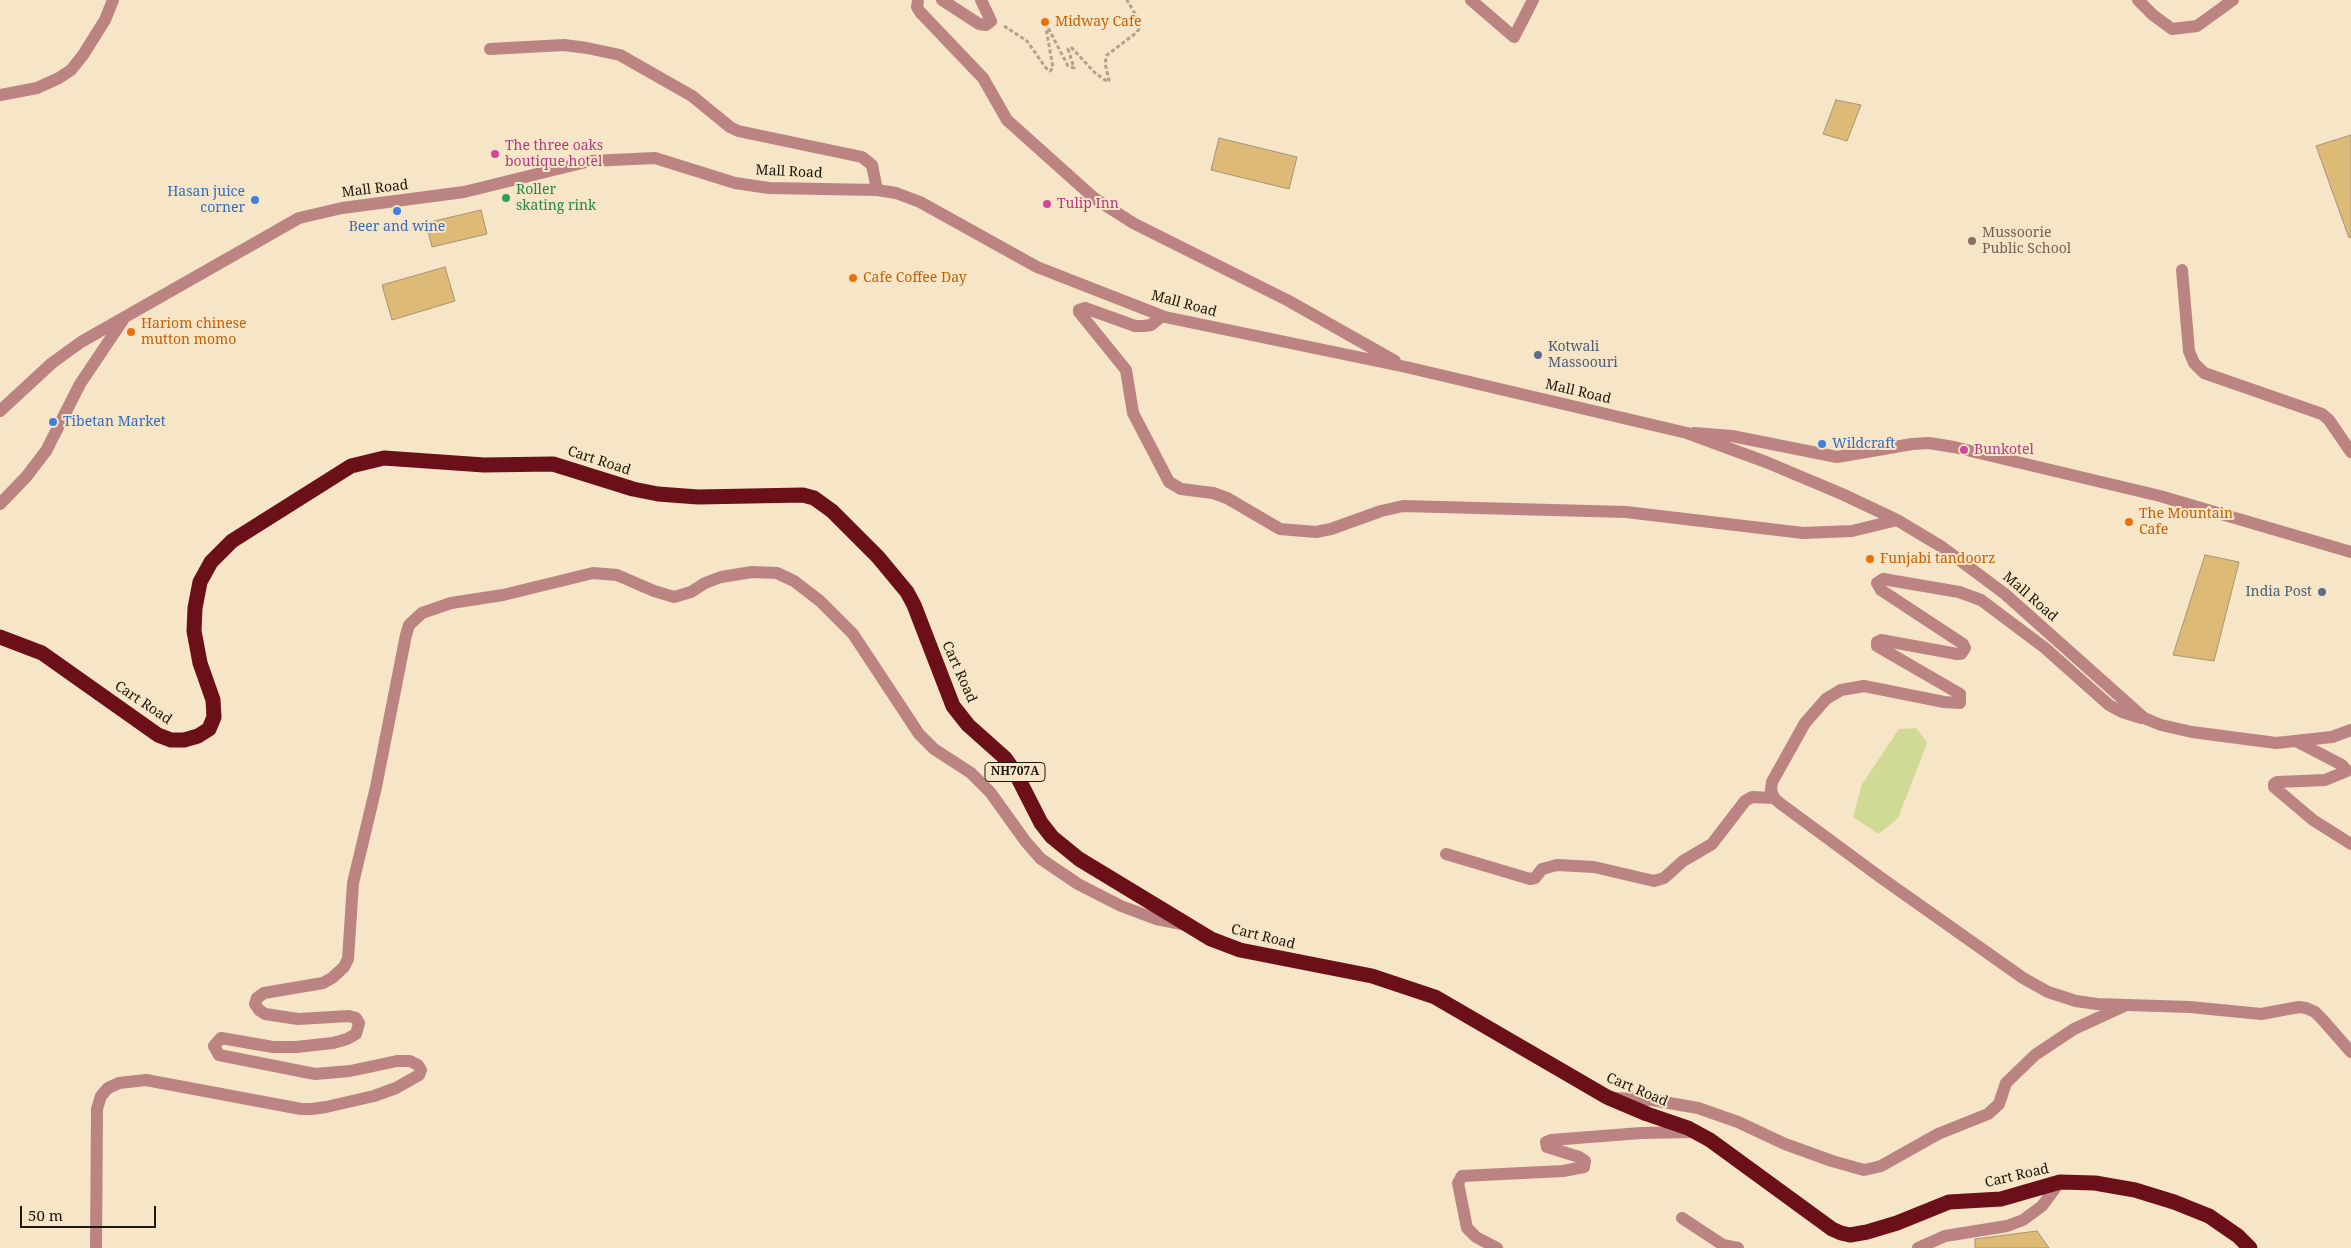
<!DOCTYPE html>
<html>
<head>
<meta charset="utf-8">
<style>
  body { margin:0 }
  #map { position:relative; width:2351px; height:1248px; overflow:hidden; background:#f6e5c6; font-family:"Noto Serif",serif }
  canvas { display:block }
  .scale { position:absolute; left:20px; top:1206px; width:136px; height:22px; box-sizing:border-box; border:2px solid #1d170c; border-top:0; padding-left:6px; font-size:15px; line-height:18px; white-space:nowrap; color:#1d170c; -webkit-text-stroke:4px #f6e5c6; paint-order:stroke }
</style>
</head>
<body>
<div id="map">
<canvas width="2351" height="1248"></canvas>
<div class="scale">50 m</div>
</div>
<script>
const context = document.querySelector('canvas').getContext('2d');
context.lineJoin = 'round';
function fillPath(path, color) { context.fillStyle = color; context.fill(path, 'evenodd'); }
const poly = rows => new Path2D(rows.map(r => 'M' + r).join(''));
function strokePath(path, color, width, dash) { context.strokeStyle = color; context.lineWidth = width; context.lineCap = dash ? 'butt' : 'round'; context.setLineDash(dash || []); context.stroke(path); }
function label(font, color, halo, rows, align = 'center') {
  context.font = font + ' "Noto Serif",serif'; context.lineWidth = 4; context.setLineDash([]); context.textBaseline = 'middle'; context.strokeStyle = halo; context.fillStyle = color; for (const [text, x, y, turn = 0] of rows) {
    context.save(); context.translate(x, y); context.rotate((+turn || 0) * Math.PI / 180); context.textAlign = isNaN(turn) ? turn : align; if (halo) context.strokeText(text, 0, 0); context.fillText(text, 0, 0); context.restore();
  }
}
fillPath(poly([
  [1916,728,1927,742,1921,759,1898,818,1879,834,1853,817,1862,784,1899,729]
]), '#d1da95');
const building = poly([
  [1836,100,1861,105,1847,141,1823,134,1836,100],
  [2351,135,2351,237,2349,238,2316,146,2351,135],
  [1219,138,1297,157,1289,189,1211,170,1219,138],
  [481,210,487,234,432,247,426,223,481,210],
  [445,267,455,301,392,320,382,285,445,267],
  [2205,555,2239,562,2214,661,2173,655,2205,555],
  [2037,1231,2049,1248,1975,1248,1975,1239,2037,1231]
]);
fillPath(building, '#db7');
strokePath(building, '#a49577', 1);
strokePath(poly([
  [1004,26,1027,41,1046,68,1050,71,1053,68,1045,22,1068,66,1074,68,1069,52,1068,49,1072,48,1095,73,1108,82,1109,80,1105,63,1107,55,1136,33,1139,29,1138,19,1127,0]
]), '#b0a38a', 3, [4, 2.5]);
strokePath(poly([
  [918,0,917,7,920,12,983,78,1007,120,1094,198,1133,223,1287,300,1395,361],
  [942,0,979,24,986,25,991,21,981,0],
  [1471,0,1514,37,1533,0],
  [2138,0,2153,15,2172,29,2197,26,2233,0],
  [490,49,564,45,587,48,620,55,692,96,730,127,738,131,862,157,872,165,877,190],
  [0,95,37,88,59,78,71,70,83,55,105,20,113,0],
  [2182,270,2189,351,2194,363,2204,373,2322,414,2329,420,2351,452],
  [1162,316,1151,325,1144,326,1135,326,1085,308,1079,310,1079,312,1126,370,1133,413,1169,482,1181,489,1213,493,1227,498,1280,529,1316,532,1331,529,1381,511,1403,506,1626,512,1803,533,1852,531,1897,520],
  [0,411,52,363,81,342,299,218,342,208,464,192,590,161,655,158,735,183,769,188,877,190,896,193,920,202,1037,267,1165,317,1406,367,1687,433,1766,462,1842,494,1897,520,1942,547,2005,594,2144,718,2161,725,2192,732,2276,743,2332,737,2351,730],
  [1694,433,1732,436,1837,457,1912,444,1929,443,1954,447,2160,496,2351,552],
  [0,504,26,477,46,451,80,384,123,320],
  [2141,718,2122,712,2109,705,2045,648,1981,600,1959,592,1883,579,1877,583,1881,590,1963,644,1965,648,1961,654,1957,654,1881,640,1877,642,1877,646,1960,694,1960,703,1944,702,1864,686,1841,690,1826,699,1805,723,1772,782,1771,790,1774,798,1781,804,1880,877,2023,978,2048,992,2076,1001,2097,1004,2190,1007,2261,1014,2299,1007,2306,1008,2315,1012,2322,1019,2351,1052],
  [2296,741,2342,765,2347,771,2325,780,2277,782,2274,784,2274,787,2313,820,2351,844],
  [1446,854,1530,879,1535,878,1542,869,1557,865,1594,867,1654,881,1664,878,1683,861,1712,844,1745,801,1752,797,1774,798],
  [1615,1098,1652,1100,1698,1108,1738,1122,1785,1144,1832,1161,1864,1170,1873,1168,1881,1166,1938,1134,1988,1114,1999,1104,2006,1083,2035,1055,2074,1029,2124,1006],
  [1682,1218,1723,1245,1738,1248],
  [96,1248,97,1109,101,1096,108,1088,119,1083,146,1080,301,1109,312,1109,326,1107,374,1096,396,1088,419,1075,421,1070,418,1065,410,1061,397,1061,350,1071,315,1074,219,1055,214,1046,221,1038,273,1047,296,1047,333,1043,347,1039,356,1034,359,1023,356,1018,349,1016,298,1019,265,1014,259,1010,255,1004,257,998,264,993,323,983,332,978,344,967,348,959,353,883,376,787,406,635,409,625,422,613,451,603,503,595,593,573,617,575,654,591,674,597,691,592,705,583,721,577,752,572,777,573,794,581,820,601,853,634,919,734,934,749,971,773,990,792,1026,842,1041,859,1078,884,1121,906,1156,919,1182,924],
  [1497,1248,1476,1237,1467,1228,1458,1183,1462,1176,1563,1171,1584,1167,1585,1161,1579,1157,1547,1147,1546,1142,1551,1140,1641,1133,1694,1132],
  [1918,1248,1945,1236,2007,1226,2023,1220,2042,1206,2060,1182]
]), '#bb8381', 12);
strokePath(poly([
  [0,637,42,653,158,735,171,740,184,740,198,736,209,729,214,717,213,700,200,663,194,631,195,608,200,582,211,562,232,541,351,466,384,458,484,465,553,464,633,489,658,494,698,497,803,495,814,498,832,511,878,557,907,592,914,605,953,706,968,725,1005,758,1015,772,1041,823,1052,837,1079,859,1211,939,1240,950,1372,976,1435,997,1607,1097,1647,1114,1688,1128,1710,1140,1832,1229,1841,1233,1850,1235,1867,1232,1897,1223,1949,1202,2001,1199,2060,1182,2095,1183,2135,1190,2174,1202,2209,1216,2238,1236,2250,1248]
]), '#6b1019', 15);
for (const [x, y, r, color] of [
  [1045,22,5,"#e8710a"],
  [495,154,5,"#d1479c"],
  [506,198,5,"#2e9e5b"],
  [255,200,5,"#3f7fe0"],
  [1047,204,5,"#d1479c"],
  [397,211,5,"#3f7fe0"],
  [1972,241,5,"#8d6e63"],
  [853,278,5,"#e8710a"],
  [131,332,5,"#e8710a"],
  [1538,355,5,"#5c6f8a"],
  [53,422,5,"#3f7fe0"],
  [1822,444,5,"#3f7fe0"],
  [1964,450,5,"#d1479c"],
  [2129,522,5,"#e8710a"],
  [1870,559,5,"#e8710a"],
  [2322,592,5,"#5c6f8a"]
]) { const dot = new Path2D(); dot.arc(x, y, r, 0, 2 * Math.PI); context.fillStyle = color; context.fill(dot); strokePath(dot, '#f6e5c6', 2); }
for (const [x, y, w] of [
  [1015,772,60]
]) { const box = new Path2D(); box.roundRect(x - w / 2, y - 9.5, w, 19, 4); context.fillStyle = '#f6e5c6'; context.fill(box); strokePath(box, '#1d170c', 1); }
label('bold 12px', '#1d170c', null, [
  ["NH707A",1015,772]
]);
label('14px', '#c56008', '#f6e5c6', [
  ["Midway Cafe",1055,22],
  ["Cafe Coffee Day",863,278],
  ["Hariom chinese",141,324],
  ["mutton momo",141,340],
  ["The Mountain",2139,514],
  ["Cafe",2139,530],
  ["Funjabi tandoorz",1880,559]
], 'left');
label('14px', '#b23c85', '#f6e5c6', [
  ["The three oaks",505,146],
  ["boutique hotel",505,162],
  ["Tulip Inn",1057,204],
  ["Bunkotel",1974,450]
], 'left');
label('14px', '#1d170c', '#f6e5c6', [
  ["Mall Road",789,172,3],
  ["Mall Road",375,189,-7],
  ["Mall Road",1184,304,15],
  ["Mall Road",1578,392,13],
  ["Cart Road",599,461,18],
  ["Mall Road",2030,597,41],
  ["Cart Road",959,672,66],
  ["Cart Road",143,703,34],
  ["Cart Road",1263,937,14],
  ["Cart Road",1637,1090,23],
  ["Cart Road",2017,1176,-13]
]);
label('14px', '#27864d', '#f6e5c6', [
  ["Roller",516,190],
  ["skating rink",516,206]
], 'left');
label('14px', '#366cbe', '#f6e5c6', [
  ["Hasan juice",245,192,"right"],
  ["corner",245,208,"right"],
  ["Beer and wine",397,227,"center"],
  ["Tibetan Market",63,422],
  ["Wildcraft",1832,444]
], 'left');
label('14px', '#785e54', '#f6e5c6', [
  ["Mussoorie",1982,233],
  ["Public School",1982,249]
], 'left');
label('14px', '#4e5e75', '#f6e5c6', [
  ["Kotwali",1548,347],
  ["Massoouri",1548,363],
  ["India Post",2312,592,"right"]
], 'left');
</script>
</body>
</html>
